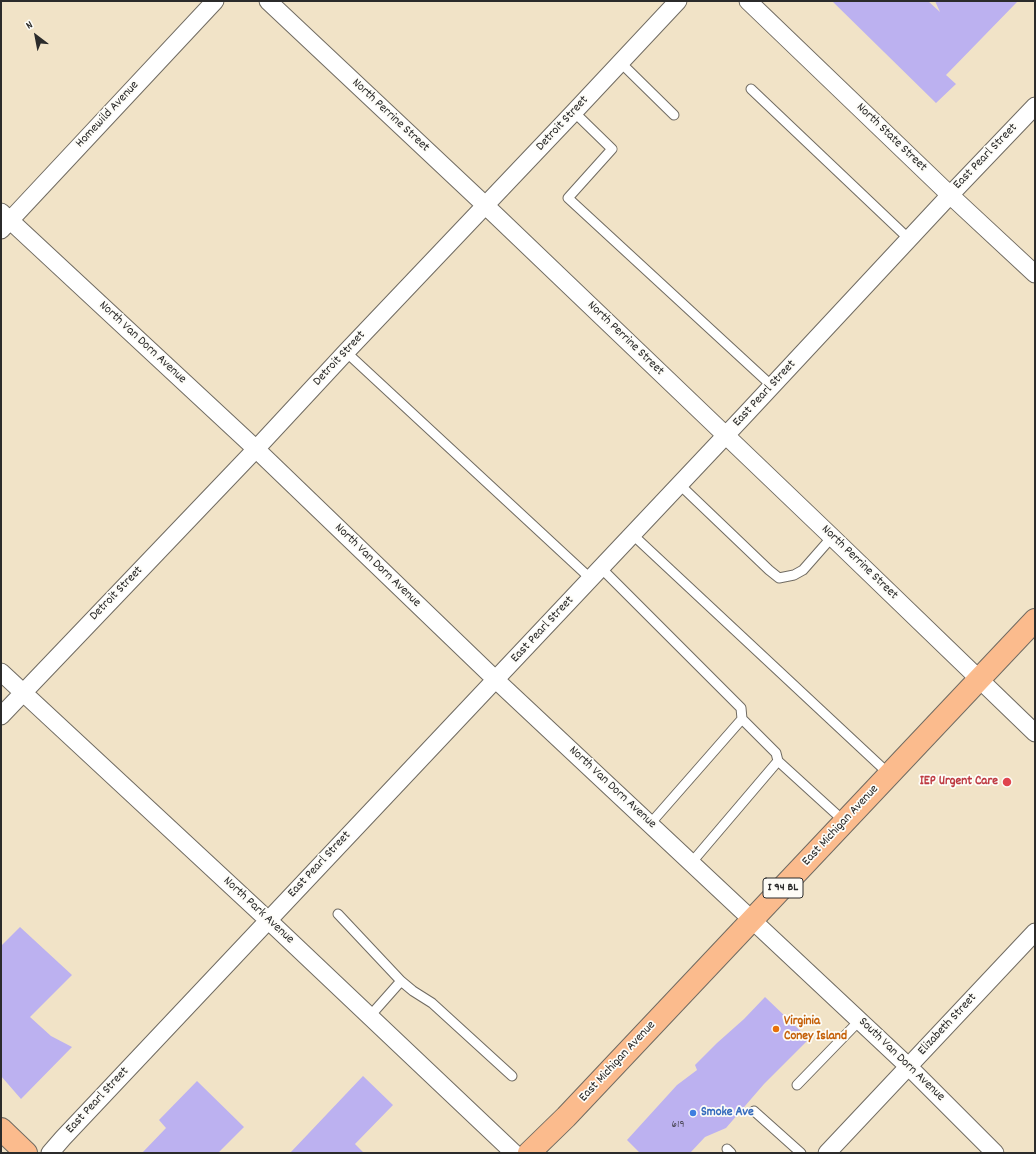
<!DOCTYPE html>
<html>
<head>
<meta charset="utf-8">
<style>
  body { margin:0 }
  #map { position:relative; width:1036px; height:1154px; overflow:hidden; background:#f1e3c7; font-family:Dekko,sans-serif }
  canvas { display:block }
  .frame { position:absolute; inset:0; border:2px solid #2b2b2b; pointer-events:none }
  .north { position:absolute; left:16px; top:16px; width:40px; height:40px; -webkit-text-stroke:3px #fdfcf7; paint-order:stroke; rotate:328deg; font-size:11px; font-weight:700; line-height:16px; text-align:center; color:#2b2b2b }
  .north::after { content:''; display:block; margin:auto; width:14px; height:18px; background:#2b2b2b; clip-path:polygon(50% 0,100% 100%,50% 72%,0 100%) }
</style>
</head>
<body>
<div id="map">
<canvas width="1036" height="1154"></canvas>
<div class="frame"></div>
<div class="north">N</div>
</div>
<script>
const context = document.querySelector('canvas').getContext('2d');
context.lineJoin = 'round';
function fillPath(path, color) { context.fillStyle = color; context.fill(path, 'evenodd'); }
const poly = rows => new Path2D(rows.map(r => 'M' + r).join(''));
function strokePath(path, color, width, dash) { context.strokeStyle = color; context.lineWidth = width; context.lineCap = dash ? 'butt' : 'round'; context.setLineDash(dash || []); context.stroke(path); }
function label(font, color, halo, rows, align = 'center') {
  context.font = font + ' Dekko,sans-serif'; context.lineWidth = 3.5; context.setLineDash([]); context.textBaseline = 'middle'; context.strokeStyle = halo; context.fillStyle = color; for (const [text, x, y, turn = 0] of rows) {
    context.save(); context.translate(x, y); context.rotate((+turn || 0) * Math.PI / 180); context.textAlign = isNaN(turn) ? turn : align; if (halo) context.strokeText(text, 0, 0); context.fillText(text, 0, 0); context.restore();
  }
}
fillPath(poly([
  [832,1,928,1,940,12,935,1,1018,1,946,75,956,84,936,103],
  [20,927,72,975,30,1017,51,1036,72,1047,21,1099,1,1076,1,946],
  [765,997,809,1039,764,1084,726,1128,705,1137,690,1153,640,1153,627,1140,677,1085,697,1070,695,1065,717,1043,744,1019],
  [363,1076,393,1105,355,1144,364,1153,290,1153],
  [197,1081,244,1127,218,1153,142,1153,166,1128,159,1120]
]), '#bcb1f0');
const service = poly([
  [620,62,674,115],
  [751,89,909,239],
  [574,112,612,149,568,198,772,386],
  [346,352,591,579],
  [679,484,769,570,779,578,794,575,803,570,832,537],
  [633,535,889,774],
  [601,568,741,708,742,719,650,824],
  [778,761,845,822],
  [692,862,778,761,776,753,742,719],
  [338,914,401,981,413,991,432,1003,512,1076],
  [370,1016,401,981],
  [797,1085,860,1020],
  [754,1111,801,1153],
  [727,1149,731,1153]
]);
const minor = poly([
  [268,1,485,205,832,537,1035,733],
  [748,1,950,195,1035,274],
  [1,212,256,449,496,680,909,1067,995,1153],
  [1,230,215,1],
  [1,672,268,920,514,1153],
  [1,716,256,449,346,352,574,112,678,1],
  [50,1153,63,1138,744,416,950,195,1035,106],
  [827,1153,1035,932]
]);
const primary = poly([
  [1,1129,26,1153],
  [529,1153,566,1117,1035,620]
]);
strokePath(service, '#706b62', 11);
strokePath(minor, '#706b62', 19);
strokePath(primary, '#706b62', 24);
strokePath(service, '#fff', 9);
strokePath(minor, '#fff', 17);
strokePath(primary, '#fbbb8d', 22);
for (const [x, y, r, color] of [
  [1007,782,5,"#e0444e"],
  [776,1029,4,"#e8710a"],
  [693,1113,4,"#3f7fe0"]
]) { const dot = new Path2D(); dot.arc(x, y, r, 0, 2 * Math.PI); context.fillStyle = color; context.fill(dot); strokePath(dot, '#fdfcf7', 1.5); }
label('11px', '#4f4c5c', null, [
  ["619",678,1125]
]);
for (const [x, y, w] of [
  [783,888,40]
]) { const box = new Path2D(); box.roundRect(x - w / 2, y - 10, w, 20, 3); context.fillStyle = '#fdfcf7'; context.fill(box); strokePath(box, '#2b2b2b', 1); }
label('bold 12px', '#2b2b2b', null, [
  ["I 94 BL",783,888]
]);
label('13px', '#2b2b2b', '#fdfcf7', [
  ["Homewild Avenue",108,115,-47],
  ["North Perrine Street",390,116,43],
  ["Detroit Street",563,124,-47],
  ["North State Street",891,138,44],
  ["East Pearl Street",986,157,-46],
  ["North Perrine Street",625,339,44],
  ["North Van Dorn Avenue",142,343,43],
  ["Detroit Street",340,359,-47],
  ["East Pearl Street",765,394,-47],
  ["North Perrine Street",859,563,44],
  ["North Van Dorn Avenue",377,566,44],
  ["Detroit Street",117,594,-46],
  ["East Pearl Street",543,630,-47],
  ["North Van Dorn Avenue",612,788,43],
  ["East Michigan Avenue",841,826,-47],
  ["East Pearl Street",320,865,-47],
  ["North Park Avenue",258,911,43],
  ["Elizabeth Street",948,1025,-47],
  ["South Van Dorn Avenue",901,1060,44],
  ["East Michigan Avenue",618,1062,-47],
  ["East Pearl Street",98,1101,-47]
]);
label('bold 13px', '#be3a42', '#fdfcf7', [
  ["IEP Urgent Care",998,782]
], 'right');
label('bold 13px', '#c56008', '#fdfcf7', [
  ["Virginia",784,1022],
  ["Coney Island",784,1037]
], 'left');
label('bold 13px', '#366cbe', '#fdfcf7', [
  ["Smoke Ave",701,1113]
], 'left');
</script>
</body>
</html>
